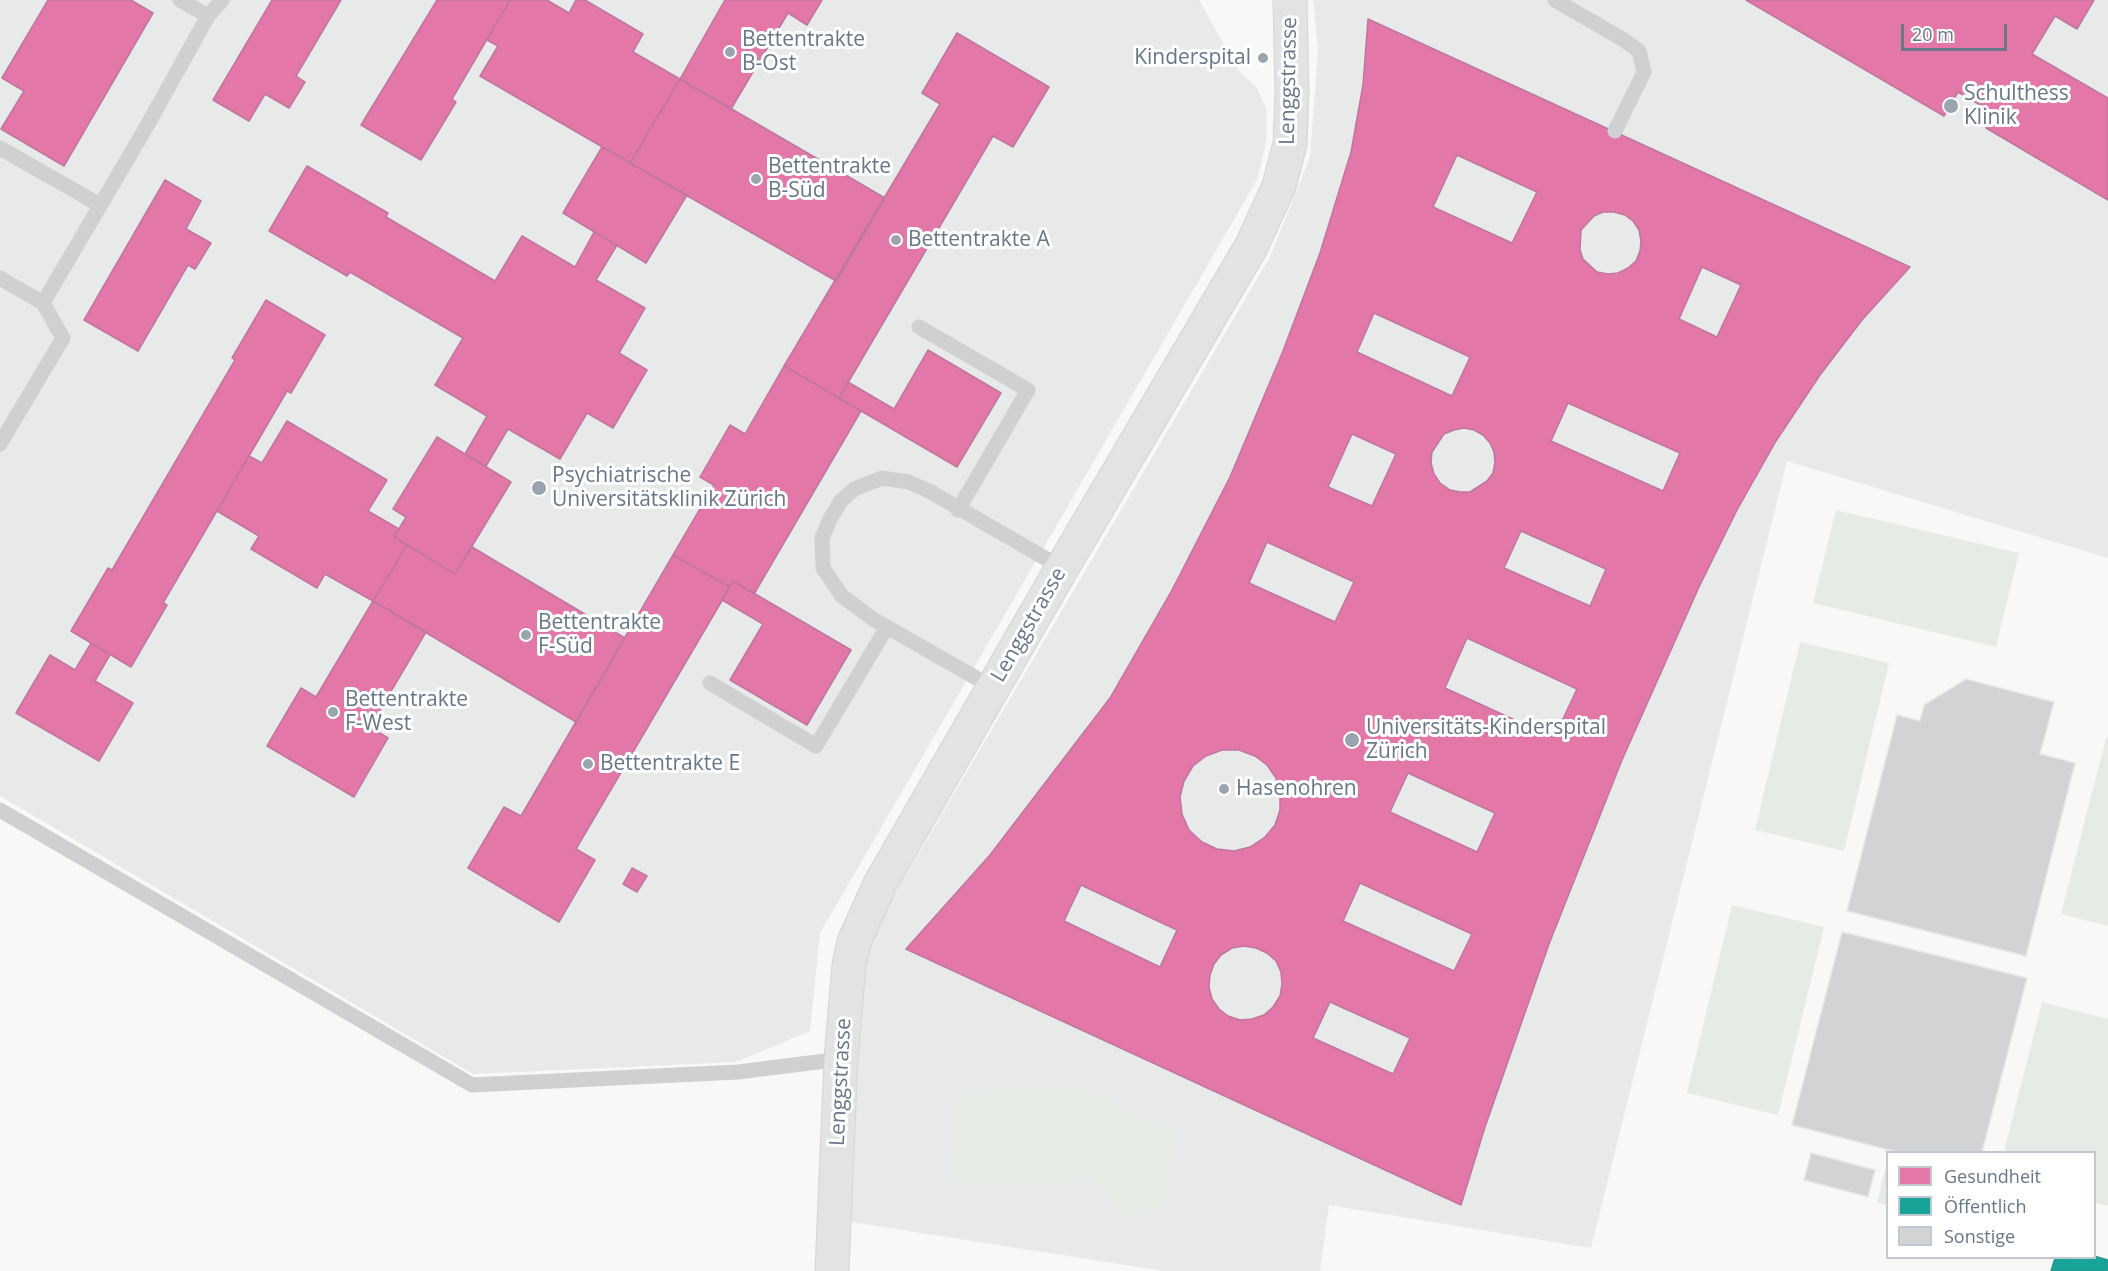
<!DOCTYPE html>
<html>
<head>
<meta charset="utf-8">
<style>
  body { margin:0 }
  #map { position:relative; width:2108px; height:1271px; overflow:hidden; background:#f8f8f7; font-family:"Open Sans",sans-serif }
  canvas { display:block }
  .legend { position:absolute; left:1886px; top:1151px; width:210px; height:108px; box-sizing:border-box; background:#fff; border:2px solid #c2c8cf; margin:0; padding:8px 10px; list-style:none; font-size:18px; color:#677688 }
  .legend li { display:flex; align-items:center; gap:12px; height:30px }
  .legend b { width:30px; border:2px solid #c2c8cf }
  .scale { position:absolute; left:1901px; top:24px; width:106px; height:27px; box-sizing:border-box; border:3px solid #677688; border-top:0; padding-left:8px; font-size:18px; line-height:21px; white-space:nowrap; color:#677688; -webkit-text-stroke:4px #fff; paint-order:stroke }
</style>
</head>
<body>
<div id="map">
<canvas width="2108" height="1271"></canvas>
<ul class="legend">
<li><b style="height:16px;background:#e377a8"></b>Gesundheit</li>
<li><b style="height:16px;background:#17a398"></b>Öffentlich</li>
<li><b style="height:16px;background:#d2d3d4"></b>Sonstige</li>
</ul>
<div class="scale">20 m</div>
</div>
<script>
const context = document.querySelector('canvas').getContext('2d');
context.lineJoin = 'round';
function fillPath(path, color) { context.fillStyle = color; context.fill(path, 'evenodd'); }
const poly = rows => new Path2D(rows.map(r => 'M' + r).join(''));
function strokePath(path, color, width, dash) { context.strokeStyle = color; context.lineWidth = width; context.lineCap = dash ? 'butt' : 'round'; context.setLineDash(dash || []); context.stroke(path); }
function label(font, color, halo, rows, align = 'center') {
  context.font = font + ' "Open Sans",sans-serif'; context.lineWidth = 6; context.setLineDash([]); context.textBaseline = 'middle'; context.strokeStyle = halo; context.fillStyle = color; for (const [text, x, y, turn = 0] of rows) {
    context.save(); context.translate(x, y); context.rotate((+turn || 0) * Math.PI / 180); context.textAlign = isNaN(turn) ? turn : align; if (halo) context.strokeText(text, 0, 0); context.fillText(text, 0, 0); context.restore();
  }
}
fillPath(poly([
  [0,0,1199,0,1239,71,1257,88,1266,108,1267,138,1257,180,820,933,810,1031,736,1062,473,1074,0,796],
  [1313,0,2108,0,2108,558,1787,461,1591,1248,1329,1205,1320,1271,1164,1271,851,1222,863,968,879,921,1270,257,1310,157,1318,50]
]), '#e8e9e9');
fillPath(poly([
  [1836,510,2019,553,1996,647,1813,603],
  [1800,642,1889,663,1844,851,1755,830],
  [2106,738,2108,739,2108,926,2061,914],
  [1732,905,1824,927,1778,1115,1687,1093],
  [2042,1002,2108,1019,2108,1206,2095,1203,2094,1152,2004,1152],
  [1053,1085,1102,1095,1147,1123,1176,1126,1164,1207,1128,1217,1093,1179,1025,1187,952,1181,958,1094],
  [1885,1169,1887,1169,1887,1205,1877,1203]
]), '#e7ebe5');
const health = poly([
  [48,0,131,0,153,13,64,166,1,129,24,91,2,78,48,0],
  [272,0,341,0,296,76,305,82,289,108,265,94,249,121,213,100,272,0],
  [437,0,510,0,452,99,456,102,421,160,361,125,437,0],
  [510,0,547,0,569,13,576,0,585,0,643,34,633,52,680,79,630,163,480,76,498,46,487,40,510,0],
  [725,0,822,0,807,25,788,13,731,109,680,79,725,0],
  [1746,0,2094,0,2077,29,2055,16,2032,54,2108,98,2108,200,1986,128,1994,113,1958,92,1944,116,1746,0],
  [1368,19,1910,267,1862,320,1820,375,1776,441,1737,510,1699,587,1622,760,1549,944,1485,1127,1461,1205,906,949,990,855,1110,698,1172,590,1230,477,1283,351,1320,253,1351,152,1363,85,1368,19],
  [1457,155,1537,192,1512,243,1433,207,1457,155],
  [1603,212,1614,212,1625,215,1633,221,1639,230,1641,241,1640,251,1636,261,1628,268,1618,273,1608,274,1597,272,1583,259,1580,250,1581,230,1594,216,1603,212],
  [1702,267,1741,285,1717,337,1679,319,1702,267],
  [1374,313,1470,357,1452,396,1357,352,1374,313],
  [1568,403,1680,453,1663,491,1551,441,1568,403],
  [1464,428,1474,430,1483,435,1490,443,1494,452,1495,462,1493,473,1487,481,1470,492,1460,492,1450,490,1440,483,1434,474,1431,463,1432,452,1444,434,1454,430,1464,428],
  [1352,434,1396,454,1372,506,1328,487,1352,434],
  [1521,531,1606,569,1590,606,1504,568,1521,531],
  [1267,542,1354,582,1335,622,1249,583,1267,542],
  [1467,638,1577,689,1554,738,1445,688,1467,638],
  [1222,750,1239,750,1255,756,1267,765,1276,778,1280,793,1280,810,1275,825,1265,837,1250,847,1234,851,1217,849,1202,842,1189,830,1182,814,1180,797,1184,781,1193,766,1206,756,1222,750],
  [1408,773,1495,813,1477,852,1390,812,1408,773],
  [1360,883,1472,934,1454,971,1343,921,1360,883],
  [1081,885,1177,930,1160,967,1064,921,1081,885],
  [1244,946,1256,948,1267,953,1276,961,1281,972,1282,984,1280,996,1273,1007,1264,1015,1252,1019,1240,1020,1228,1016,1219,1009,1212,999,1209,987,1210,975,1214,964,1221,955,1232,948,1244,946],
  [1330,1002,1410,1038,1393,1074,1313,1038,1330,1002],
  [957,33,1049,87,1013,147,993,136,839,398,784,366,940,104,922,93,957,33],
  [680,79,885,198,836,281,630,163,680,79],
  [602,147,687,195,646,263,563,213,602,147],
  [307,166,388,213,386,217,495,281,522,236,575,267,594,232,617,245,596,280,645,308,619,353,647,370,613,428,587,413,560,459,508,429,486,466,465,454,487,416,435,385,463,338,350,272,347,276,269,231,307,166],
  [165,180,201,201,186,229,211,243,195,269,188,265,138,351,84,320,165,180],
  [266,300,325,335,291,393,287,391,163,603,167,605,131,667,71,631,108,568,112,570,235,360,232,358,266,300],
  [928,350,1001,393,957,467,839,398,848,382,894,409,928,350],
  [784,366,861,411,754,594,733,581,730,587,673,555,714,485,700,477,730,425,745,434,784,366],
  [287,421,387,480,368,511,399,529,394,537,407,545,373,601,325,574,317,588,251,549,259,536,217,511,249,456,262,463,287,421],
  [437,437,511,482,455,574,394,537,406,517,393,509,437,437],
  [407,545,455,574,472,547,625,638,576,722,373,601,407,545],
  [673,555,730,587,576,849,595,860,559,922,468,868,504,807,521,816,673,555],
  [733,581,851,650,807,725,730,680,763,624,722,600,733,581],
  [373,601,426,632,370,727,388,738,354,797,267,746,301,688,316,697,373,601],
  [91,643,110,655,95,681,133,703,99,761,16,713,50,655,75,670,91,643],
  [632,868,647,876,637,892,623,884,632,868]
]);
fillPath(health, '#e377a8');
strokePath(health, '#be779e', 1.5);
const public = poly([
  [2094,1256,2108,1260,2108,1271,2051,1271,2055,1258,2094,1256]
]);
fillPath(public, '#17a398');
strokePath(public, '#2f9693', 1.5);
const building = poly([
  [1966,679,2054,702,2040,754,2075,763,2026,956,1847,911,1897,715,1920,721,1924,705,1966,679],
  [1842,932,2027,978,1982,1152,1897,1152,1792,1125,1842,932],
  [1811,1153,1875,1170,1868,1197,1804,1180,1811,1153]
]);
fillPath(building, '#d2d3d4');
strokePath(building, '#e7e7e6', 1.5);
const secondary = poly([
  [832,1271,841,1059,849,965,854,942,880,884,1062,568,1251,247,1279,186,1290,144,1292,91,1290,0]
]);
strokePath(secondary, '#d3d5d6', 35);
strokePath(poly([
  [180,0,208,16],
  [1555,0,1624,40,1639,51,1644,72,1615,131],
  [0,148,100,205],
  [0,278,43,303],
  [919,327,1028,390,958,510],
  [0,444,63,338,43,303,148,124,208,16,222,0],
  [710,683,816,746,887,627],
  [992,687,873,619,842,596,823,568,822,538,830,519,841,501,854,489,882,478,909,482,931,492,1062,568],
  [0,810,472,1085,738,1072,841,1059]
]), '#cfd0d2', 15);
strokePath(secondary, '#e2e3e3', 33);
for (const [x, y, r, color] of [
  [730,52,6,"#9aa4af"],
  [1263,58,6,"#9aa4af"],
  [1951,106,8,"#9aa4af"],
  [756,179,6,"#9aa4af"],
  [896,240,6,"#9aa4af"],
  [539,488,8,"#9aa4af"],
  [526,635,6,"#9aa4af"],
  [333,712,6,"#9aa4af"],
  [1352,740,8,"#9aa4af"],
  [588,764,6,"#9aa4af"],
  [1224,789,6,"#9aa4af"]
]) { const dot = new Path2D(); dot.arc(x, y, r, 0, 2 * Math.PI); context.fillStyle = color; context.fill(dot); strokePath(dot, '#fff', 2); }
label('21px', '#677688', '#fff', [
  ["Bettentrakte",742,40],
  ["B-Ost",742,64],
  ["Kinderspital",1251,58,"right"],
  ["Schulthess",1964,94],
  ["Klinik",1964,118],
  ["Bettentrakte",768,167],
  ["B-Süd",768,191],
  ["Bettentrakte A",908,240],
  ["Psychiatrische",552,476],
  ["Universitätsklinik Zürich",552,500],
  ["Bettentrakte",538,623],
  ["F-Süd",538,647],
  ["Bettentrakte",345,700],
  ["F-West",345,724],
  ["Universitäts-Kinderspital",1366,728],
  ["Zürich",1366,752],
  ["Bettentrakte E",600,764],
  ["Hasenohren",1236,789]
], 'left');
label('21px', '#677688', '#fff', [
  ["Lenggstrasse",1289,81,-89],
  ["Lenggstrasse",1029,625,-60],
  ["Lenggstrasse",841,1082,-87]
]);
</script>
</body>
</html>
